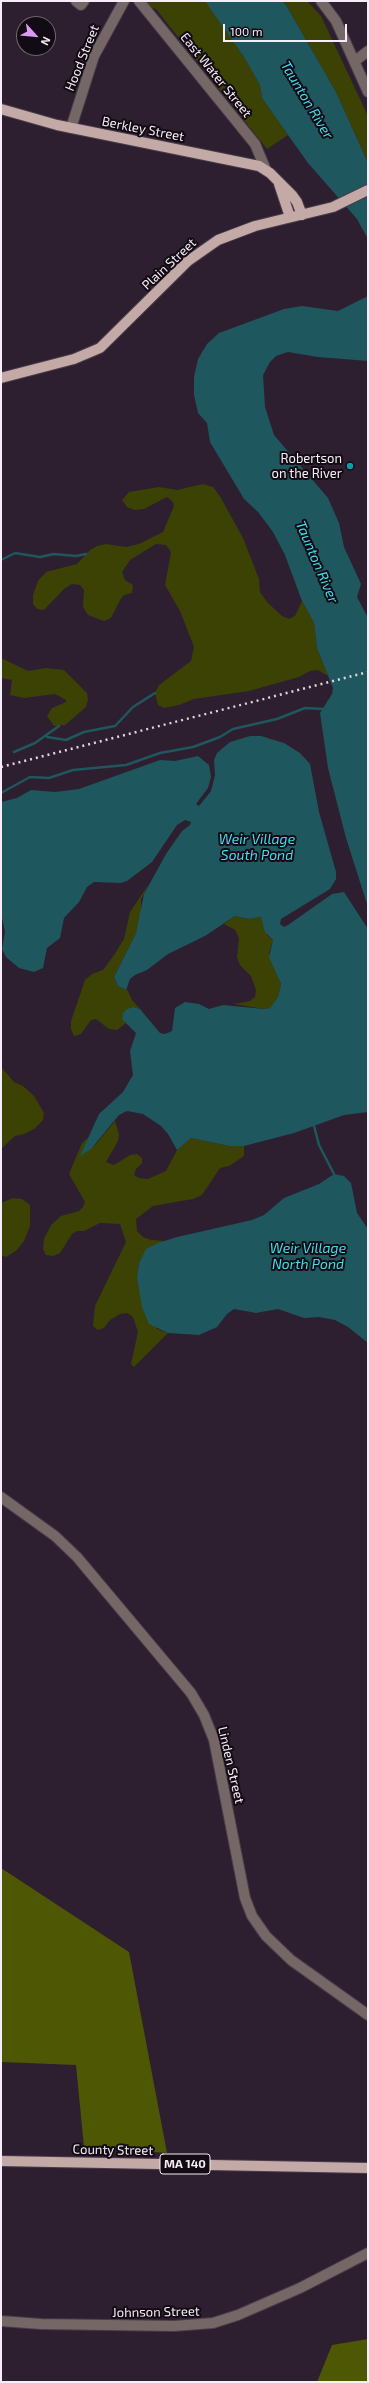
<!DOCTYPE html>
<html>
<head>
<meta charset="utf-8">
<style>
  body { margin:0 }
  #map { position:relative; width:369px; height:2383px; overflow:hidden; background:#2d1f2f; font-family:"Exo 2",sans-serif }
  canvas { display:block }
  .frame { position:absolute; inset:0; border:2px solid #f7edf8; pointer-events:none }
  .north { position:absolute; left:16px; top:16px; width:40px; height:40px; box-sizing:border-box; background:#120b13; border:1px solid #6e656f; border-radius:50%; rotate:117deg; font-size:11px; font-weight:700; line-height:16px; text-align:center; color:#f7edf8 }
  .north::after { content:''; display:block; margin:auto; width:14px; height:18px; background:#dc99f4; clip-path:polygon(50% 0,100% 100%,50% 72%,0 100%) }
  .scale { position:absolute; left:223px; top:24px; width:124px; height:18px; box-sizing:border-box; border:2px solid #f7edf8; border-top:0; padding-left:5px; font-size:12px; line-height:14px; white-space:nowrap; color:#f7edf8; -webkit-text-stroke:3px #120b13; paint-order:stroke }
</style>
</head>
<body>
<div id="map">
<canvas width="369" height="2383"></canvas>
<div class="frame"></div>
<div class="north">N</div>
<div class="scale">100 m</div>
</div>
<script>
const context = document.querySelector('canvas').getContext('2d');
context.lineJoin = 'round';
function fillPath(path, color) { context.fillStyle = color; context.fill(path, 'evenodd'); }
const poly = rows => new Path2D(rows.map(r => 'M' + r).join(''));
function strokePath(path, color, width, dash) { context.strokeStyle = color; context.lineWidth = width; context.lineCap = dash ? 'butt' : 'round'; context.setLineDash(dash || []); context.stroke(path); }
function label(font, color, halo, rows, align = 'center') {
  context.font = font + ' "Exo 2",sans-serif'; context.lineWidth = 4; context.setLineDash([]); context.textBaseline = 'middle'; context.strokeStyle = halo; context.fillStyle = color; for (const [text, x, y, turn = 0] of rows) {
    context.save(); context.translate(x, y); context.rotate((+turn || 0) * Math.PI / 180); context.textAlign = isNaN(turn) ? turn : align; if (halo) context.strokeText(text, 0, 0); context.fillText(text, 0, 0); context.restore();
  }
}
fillPath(poly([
  [145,1,205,1,208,4,244,57,260,85,262,98,288,135,267,149,156,9,150,7],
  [282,1,307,1,321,16,368,116,368,163,336,92,286,5],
  [203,484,213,487,221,498,243,538,259,579,260,592,267,602,282,616,289,619,295,616,302,601,314,623,317,648,328,676,318,670,310,671,299,677,249,691,194,699,179,705,164,708,158,705,155,693,159,685,191,661,194,647,180,611,165,585,171,552,166,545,156,544,130,560,122,572,125,580,133,585,132,593,124,595,120,600,111,618,104,621,88,615,83,607,84,590,80,585,72,584,64,589,44,610,37,609,33,604,33,595,38,581,46,572,77,564,90,550,97,546,106,544,126,547,139,544,163,532,174,506,173,502,167,497,144,509,135,510,127,507,122,500,129,492,159,487,177,490],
  [1,658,28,671,46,668,64,670,87,693,88,700,86,707,65,725,54,726,47,716,52,708,66,702,66,700,55,694,24,698,10,695,12,680,1,678],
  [148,885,141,900,141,916,136,933,114,977,118,986,126,990,127,989,132,1000,140,1009,134,1007,122,1018,126,1023,117,1030,109,1029,96,1019,91,1020,81,1034,74,1036,71,1029,71,1021,85,980,92,974,103,970,114,955,124,939,130,912],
  [235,916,249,919,261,917,268,936,273,940,269,953,281,984,278,997,270,1008,264,1009,234,1004,250,1001,255,997,256,990,251,976,240,965,237,957,239,938,235,930,224,924],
  [1,1067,14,1082,23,1086,34,1096,44,1113,43,1120,34,1129,24,1134,15,1136,1,1149],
  [115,1121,119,1134,118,1141,106,1162,114,1165,130,1155,137,1154,142,1158,142,1163,136,1169,134,1175,139,1178,148,1179,166,1171,177,1150,191,1138,229,1146,244,1146,244,1156,229,1166,220,1168,202,1195,193,1199,153,1206,136,1219,137,1231,143,1237,151,1240,166,1241,146,1250,139,1263,137,1277,157,1329,168,1333,134,1367,131,1364,138,1332,133,1317,127,1313,120,1314,110,1320,104,1328,98,1330,93,1326,95,1306,126,1242,120,1224,100,1223,84,1231,77,1231,72,1234,60,1253,53,1256,46,1255,43,1249,44,1239,51,1225,61,1216,79,1211,83,1207,85,1202,69,1174,82,1143,89,1137,81,1155,95,1145],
  [13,1198,22,1199,30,1205,30,1226,24,1241,17,1250,6,1257,1,1255,1,1203]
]), '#3b4204');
fillPath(poly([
  [1,1868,129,1952,167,2153,84,2147,76,2065,1,2062],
  [368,2339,368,2382,317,2382,332,2345]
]), '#4e5704');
fillPath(poly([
  [205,1,282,1,286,5,336,92,368,163,368,239,357,219,308,163,288,135,262,98,260,85,244,57],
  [368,296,368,361,318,357,288,352,276,356,270,362,263,375,265,407,274,435,328,498,339,523,344,547,361,584,357,597,368,618,368,907,346,838,328,768,320,713,332,694,333,688,317,648,314,623,302,601,285,555,273,532,258,512,244,499,210,442,207,423,198,413,194,395,194,377,198,359,207,344,219,333,284,309,302,306,338,311],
  [250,736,261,736,284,743,300,753,310,764,319,812,336,872,336,879,330,889,281,919,280,924,284,927,288,925,332,894,344,892,368,929,368,1112,344,1115,294,1133,244,1146,229,1146,191,1138,177,1150,168,1134,161,1126,143,1114,127,1111,119,1115,91,1149,80,1156,99,1114,123,1092,133,1075,130,1051,136,1033,122,1019,123,1013,127,1009,134,1007,140,1009,160,1033,165,1034,172,1031,175,1008,185,1002,199,1004,209,1009,223,1005,264,1009,270,1008,278,997,281,984,269,957,273,940,265,932,261,917,249,919,235,916,205,936,168,954,147,970,135,975,130,979,126,990,118,986,114,977,136,933,144,894,166,854,182,831,190,825,191,822,185,820,177,825,152,862,127,881,121,883,94,882,87,887,79,902,64,918,60,938,47,948,43,968,34,972,19,968,6,957,2,949,5,932,1,913,1,802,17,798,31,790,55,792,79,789,160,760,175,761,198,756,209,765,211,777,208,788,196,804,199,806,211,791,215,775,214,760,217,753,230,742],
  [334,1174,344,1176,351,1183,357,1213,368,1229,368,1343,348,1327,335,1320,319,1317,304,1318,278,1309,256,1313,234,1309,227,1314,217,1327,199,1335,168,1333,149,1324,142,1307,137,1277,139,1263,146,1249,158,1243,177,1237,252,1220,264,1215,284,1198,319,1184]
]), '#1f575e');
strokePath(poly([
  [1,560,15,553,40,557,54,554,76,556,86,554],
  [47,737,66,740,84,732,115,726,133,707,155,693],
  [14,752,35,743,59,726],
  [1,793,30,777,49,778,73,770,126,765,160,753,193,747,220,737,233,729,277,719,305,708,323,709],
  [314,1126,319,1145,334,1174]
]), '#1f575e', 2.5);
const minor = poly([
  [76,1,81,5,84,1],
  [139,1,255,144,266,170],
  [321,1,336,21,368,92],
  [355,61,368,51],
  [71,128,94,56,124,1],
  [1,1497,55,1536,77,1557,191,1693,204,1715,214,1740,245,1898,252,1916,266,1936,291,1960,368,2015],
  [1,2321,41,2324,174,2326,213,2323,238,2315,300,2288,368,2253]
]);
const major = poly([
  [1,109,57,125,259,166,270,173,292,195,297,202,302,215],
  [279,184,290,217],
  [1,378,74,359,100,348,188,261,218,240,255,226,333,207,368,190],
  [1,2161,368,2168]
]);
strokePath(minor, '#493c4b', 12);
strokePath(major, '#493c4b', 12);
strokePath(minor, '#746766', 10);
strokePath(major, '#c4aaa7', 10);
strokePath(poly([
  [1,767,368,672]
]), '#dfd5e0', 2.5, [2, 4]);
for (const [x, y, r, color] of [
  [350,466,4,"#0f9aa8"]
]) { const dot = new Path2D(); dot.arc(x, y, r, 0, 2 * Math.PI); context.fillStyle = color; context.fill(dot); strokePath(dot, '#120b13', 1.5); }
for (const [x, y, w] of [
  [185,2164,50]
]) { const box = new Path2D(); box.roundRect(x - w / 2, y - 10, w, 20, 3); context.fillStyle = '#120b13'; context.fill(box); strokePath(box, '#f7edf8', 1); }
label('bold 12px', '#f7edf8', null, [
  ["MA 140",185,2164]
]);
label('13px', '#f7edf8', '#120b13', [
  ["Hood Street",82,58,-68],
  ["East Water Street",216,75,51],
  ["Berkley Street",143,129,11],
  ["Plain Street",169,264,-43],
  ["Linden Street",231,1765,77],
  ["County Street",113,2150,1],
  ["Johnson Street",156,2312,-1]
]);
label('13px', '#f7edf8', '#120b13', [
  ["Robertson",342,459],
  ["on the River",342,474]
], 'right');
label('italic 14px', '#41def0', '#120b13', [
  ["Taunton River",307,100,59],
  ["Taunton River",317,562,67],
  ["Weir Village",257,839],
  ["South Pond",257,855],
  ["Weir Village",308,1248],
  ["North Pond",308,1264]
]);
</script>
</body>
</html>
